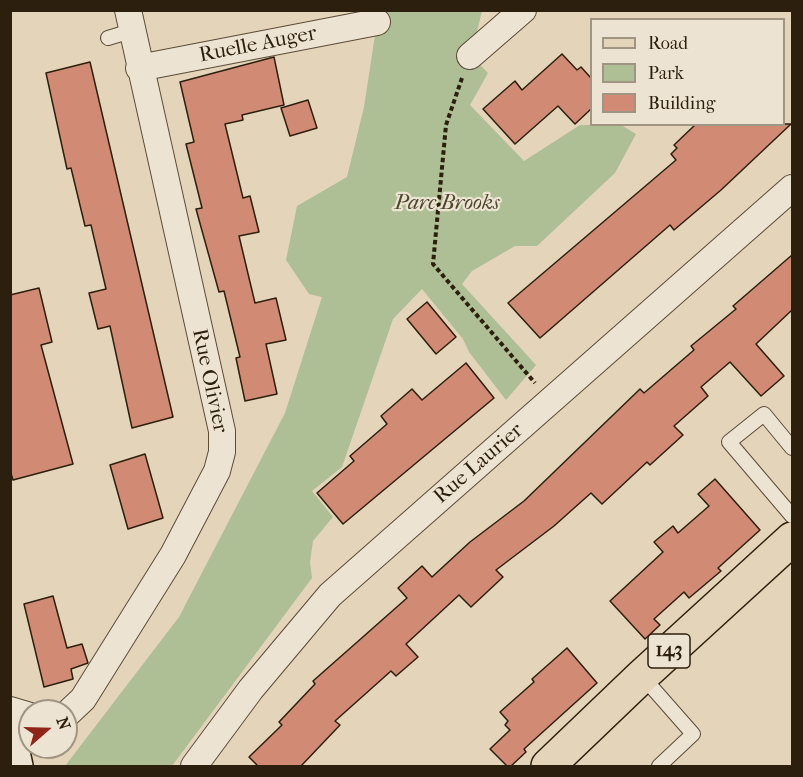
<!DOCTYPE html>
<html>
<head>
<meta charset="utf-8">
<style>
  body { margin:0 }
  #map { position:relative; width:803px; height:777px; overflow:hidden; background:#e4d4ba; font-family:"IM FELL French Canon",serif }
  canvas { display:block }
  .frame { position:absolute; inset:0; border:12px solid #2d1f0d; pointer-events:none }
  .legend { position:absolute; left:590px; top:18px; width:195px; height:108px; box-sizing:border-box; background:#ede3d2; border:2px solid #a09583; margin:0; padding:8px 10px; list-style:none; font-size:18px; color:#2d1f0d }
  .legend li { display:flex; align-items:center; gap:12px; height:30px }
  .legend b { width:30px; border:2px solid #a09583 }
  .north { position:absolute; left:18px; top:699px; width:60px; height:60px; box-sizing:border-box; background:#ede3d2; border:2px solid #a09583; border-radius:50%; rotate:70deg; font-size:16px; font-weight:700; line-height:24px; text-align:center; color:#2d1f0d }
  .north::after { content:''; display:block; margin:auto; width:21px; height:27px; background:#8f2418; clip-path:polygon(50% 0,100% 100%,50% 72%,0 100%) }
</style>
</head>
<body>
<div id="map">
<canvas width="803" height="777"></canvas>
<div class="frame"></div>
<ul class="legend">
<li><b style="height:8px;background:#e4d4ba"></b>Road</li>
<li><b style="height:16px;background:#aebe95"></b>Park</li>
<li><b style="height:16px;background:#d18b74"></b>Building</li>
</ul>
<div class="north">N</div>
</div>
<script>
const context = document.querySelector('canvas').getContext('2d');
context.lineJoin = 'round';
function fillPath(path, color) { context.fillStyle = color; context.fill(path, 'evenodd'); }
const poly = rows => new Path2D(rows.map(r => 'M' + r).join(''));
function strokePath(path, color, width, dash) { context.strokeStyle = color; context.lineWidth = width; context.lineCap = dash ? 'butt' : 'round'; context.setLineDash(dash || []); context.stroke(path); }
function label(font, color, halo, rows, align = 'center') {
  context.font = font + ' "IM FELL French Canon",serif'; context.lineWidth = 4.5; context.setLineDash([]); context.textBaseline = 'middle'; context.strokeStyle = halo; context.fillStyle = color; for (const [text, x, y, turn = 0] of rows) {
    context.save(); context.translate(x, y); context.rotate((+turn || 0) * Math.PI / 180); context.textAlign = isNaN(turn) ? turn : align; if (halo) context.strokeText(text, 0, 0); context.fillText(text, 0, 0); context.restore();
  }
}
fillPath(poly([
  [371,11,482,11,471,56,488,73,470,105,524,161,580,125,621,125,636,134,615,173,537,246,515,246,472,271,462,284,536,365,506,400,469,352,463,339,422,289,393,319,342,467,312,491,333,517,313,541,310,562,312,578,172,766,65,766,179,617,285,413,322,297,309,294,286,260,297,206,347,177,364,107,377,22]
]), '#aebe95');
const building = poly([
  [562,54,577,70,581,67,591,78,591,109,575,124,558,106,515,144,483,109,515,81,522,90,562,54],
  [274,57,284,105,242,115,243,120,225,124,243,198,250,196,259,232,239,236,255,303,276,298,286,340,266,344,277,394,245,401,236,358,240,357,224,291,219,292,196,209,202,208,186,144,194,142,180,82,274,57],
  [90,62,173,417,132,428,110,326,98,329,89,293,106,289,91,225,85,226,71,168,67,169,46,73,90,62],
  [308,100,317,128,290,136,281,108,308,100],
  [696,124,791,124,721,190,674,230,670,225,540,338,508,303,676,160,671,154,677,148,674,145,696,124],
  [792,255,792,310,756,344,784,376,761,396,730,362,701,387,708,396,674,426,683,435,650,465,647,462,602,504,591,493,554,526,496,570,503,577,471,607,459,595,406,644,418,657,396,676,391,671,335,721,340,725,301,766,258,766,249,757,282,725,279,722,315,684,313,681,407,598,398,588,422,566,432,577,470,542,524,501,640,389,644,393,694,350,691,346,736,309,733,306,792,255],
  [39,288,52,342,41,345,73,464,13,480,10,470,10,295,39,288],
  [427,302,456,337,436,354,407,319,427,302],
  [466,363,494,398,343,524,317,493,354,461,350,456,387,424,381,416,412,389,422,400,466,363],
  [145,454,163,518,128,529,110,465,145,454],
  [715,479,760,530,718,568,721,571,689,598,684,592,654,619,660,625,645,639,610,601,663,552,654,542,673,526,678,533,709,506,698,494,715,479],
  [53,596,67,648,82,644,88,663,71,669,73,679,44,687,24,604,53,596],
  [567,648,597,683,524,749,526,752,511,766,507,766,490,749,510,730,505,725,508,721,500,712,534,682,532,679,567,648]
]);
fillPath(building, '#d18b74');
strokePath(building, '#2d1f0d', 1.5);
const lane = poly([
  [108,38,131,31],
  [792,448,764,414,729,442,792,516],
  [642,676,693,734,659,766]
]);
const street = poly([
  [470,56,523,10],
  [139,68,377,22],
  [10,710,30,716],
  [66,715,83,699,173,555,217,471,222,452,222,431,128,10],
  [194,766,251,689,330,595,792,188]
]);
const secondary = poly([
  [10,739,16,766]
]);
const primary = poly([
  [548,766,642,676,792,539]
]);
strokePath(lane, '#5b4c38', 16);
strokePath(street, '#5b4c38', 28);
strokePath(secondary, '#2d1f0d', 36);
strokePath(primary, '#2d1f0d', 36);
strokePath(poly([
  [462,78,446,125,433,264,535,383]
]), '#2d1f0d', 4, [4.5, 3]);
strokePath(lane, '#ede3d2', 14);
strokePath(street, '#ede3d2', 26);
strokePath(secondary, '#ede3d2', 33);
strokePath(primary, '#e4d4ba', 33);
for (const [x, y, w] of [
  [669,651,42]
]) { const box = new Path2D(); box.roundRect(x - w / 2, y - 17, w, 34, 4.5); context.fillStyle = '#ede3d2'; context.fill(box); strokePath(box, '#2d1f0d', 1.5); }
label('bold 20px', '#2d1f0d', null, [
  ["143",669,651]
]);
label('21px', '#2d1f0d', '#ede3d2', [
  ["Ruelle Auger",258,45,-11],
  ["Rue Olivier",209,381,78],
  ["Rue Laurier",479,464,-41]
]);
label('italic 21px', '#4d472f', '#ede3d2', [
  ["Parc Brooks",447,204]
]);
</script>
</body>
</html>
